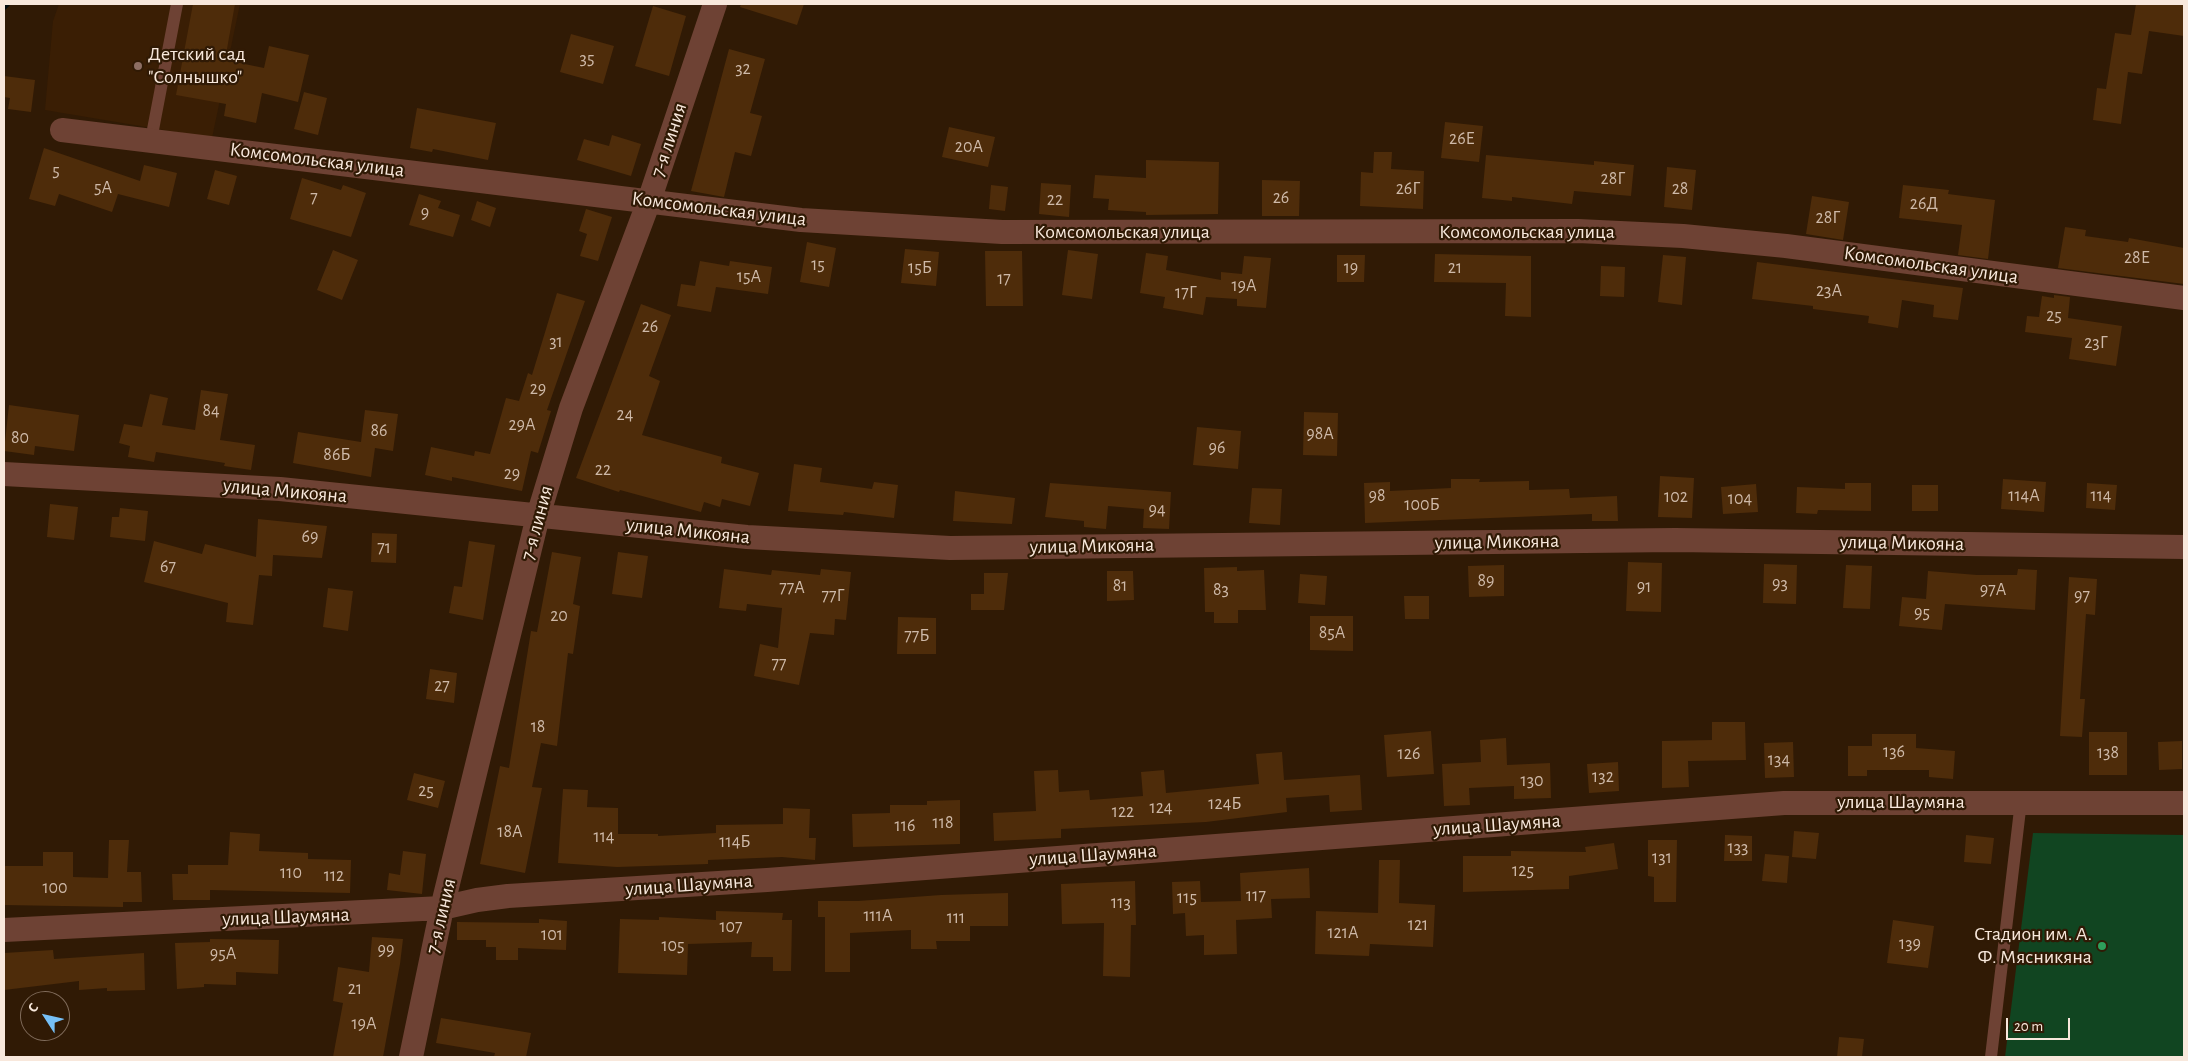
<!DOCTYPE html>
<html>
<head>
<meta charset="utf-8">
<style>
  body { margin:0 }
  #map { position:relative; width:2188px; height:1061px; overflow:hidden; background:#301a05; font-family:"Alegreya Sans",sans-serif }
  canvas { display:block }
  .frame { position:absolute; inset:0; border:5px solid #f8e8dc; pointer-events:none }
  .north { position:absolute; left:20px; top:991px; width:50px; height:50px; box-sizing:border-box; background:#301a05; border:1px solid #806c5b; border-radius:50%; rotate:305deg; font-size:14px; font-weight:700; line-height:20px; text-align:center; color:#f8e8dc }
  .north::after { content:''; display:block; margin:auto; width:18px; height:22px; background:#76c0f7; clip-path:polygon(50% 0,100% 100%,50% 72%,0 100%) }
  .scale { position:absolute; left:2006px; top:1018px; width:64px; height:22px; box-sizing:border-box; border:2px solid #f8e8dc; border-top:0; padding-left:6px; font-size:15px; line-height:18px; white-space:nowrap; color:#f8e8dc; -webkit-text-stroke:4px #301a05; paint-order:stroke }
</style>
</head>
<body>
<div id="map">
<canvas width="2188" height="1061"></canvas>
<div class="frame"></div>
<div class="north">С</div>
<div class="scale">20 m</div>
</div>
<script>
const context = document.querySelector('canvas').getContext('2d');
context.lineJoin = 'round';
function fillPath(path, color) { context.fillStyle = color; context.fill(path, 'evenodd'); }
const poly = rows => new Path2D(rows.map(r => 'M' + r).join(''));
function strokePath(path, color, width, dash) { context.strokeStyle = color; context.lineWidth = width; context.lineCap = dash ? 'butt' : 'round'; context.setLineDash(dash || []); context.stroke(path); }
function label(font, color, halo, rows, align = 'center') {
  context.font = font + ' "Alegreya Sans",sans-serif'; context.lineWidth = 4.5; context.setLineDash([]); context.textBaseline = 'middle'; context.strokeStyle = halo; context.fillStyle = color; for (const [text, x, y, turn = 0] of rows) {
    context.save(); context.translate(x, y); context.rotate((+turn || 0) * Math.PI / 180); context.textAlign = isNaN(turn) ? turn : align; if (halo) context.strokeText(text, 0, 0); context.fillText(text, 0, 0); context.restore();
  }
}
fillPath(poly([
  [59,4,240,4,212,138,45,110,53,21]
]), '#3a1e04');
fillPath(poly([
  [2033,833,2184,835,2184,1057,2005,1057]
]), '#114521');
strokePath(poly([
  [4,7,7,4]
]), '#030b0d', 6);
fillPath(poly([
  [193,4,235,4,225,60,264,68,269,46,309,55,298,102,262,93,256,123,224,116,226,104,176,95],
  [741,4,804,4,797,25,740,7],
  [2136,4,2184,4,2184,36,2149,31,2142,74,2128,72,2121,124,2093,120,2097,88,2106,89,2115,33,2131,35],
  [653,6,686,16,669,76,635,66],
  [571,34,614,46,603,84,560,72],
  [729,49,765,59,750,113,762,116,751,156,735,152,724,197,691,191],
  [4,76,35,80,31,112,8,109,10,98,4,97],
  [304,92,327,98,318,135,294,129],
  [417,108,496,123,488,160,433,149,432,152,410,148],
  [1445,122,1483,126,1479,162,1441,158],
  [949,127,995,137,988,167,942,157],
  [612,135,641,144,631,176,577,160,584,139,609,146],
  [44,148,140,181,144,165,177,173,169,207,118,194,112,212,59,194,55,206,29,199],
  [1374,152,1392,152,1391,169,1424,171,1423,209,1360,206,1361,172,1373,173],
  [1486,155,1594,165,1594,161,1634,165,1631,196,1574,191,1572,204,1512,197,1512,201,1482,198],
  [1146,160,1219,162,1218,214,1146,215,1146,212,1108,210,1109,199,1093,198,1095,175,1146,178],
  [1667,167,1696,170,1692,210,1664,207],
  [215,170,237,176,229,205,207,199],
  [302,178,341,190,343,185,366,193,351,237,290,219],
  [1262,180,1300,181,1299,216,1262,216],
  [1041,183,1071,185,1069,217,1039,214],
  [991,185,1008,187,1005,211,989,209],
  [1903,185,1949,190,1948,194,1995,200,1988,259,1958,255,1962,225,1899,218],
  [419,194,441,201,438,208,460,215,453,237,409,225],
  [1812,196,1849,202,1843,240,1806,234],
  [477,201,496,208,490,227,471,220],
  [586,209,612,217,598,261,580,256,587,234,579,231],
  [2065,227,2086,230,2085,236,2128,242,2129,238,2184,248,2184,284,2058,268],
  [807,242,836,248,829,287,800,282],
  [905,249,939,252,936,286,901,283],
  [333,250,358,260,342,300,317,290],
  [1068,250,1098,254,1092,299,1062,295],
  [985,251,1022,251,1023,306,986,306],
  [1146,253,1168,256,1166,270,1221,280,1221,272,1242,274,1244,256,1271,258,1266,308,1237,306,1237,299,1206,297,1203,315,1163,308,1165,297,1140,293],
  [1435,254,1531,256,1531,317,1505,316,1506,283,1434,282],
  [1337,255,1365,255,1364,282,1337,282],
  [1663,255,1686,257,1682,305,1658,302],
  [700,261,729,266,730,261,772,267,768,294,716,287,711,312,677,306,681,284,695,286],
  [1757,262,1963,288,1958,320,1933,317,1934,305,1902,300,1898,328,1868,323,1869,316,1813,309,1813,306,1752,299],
  [1601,266,1625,267,1624,297,1600,296],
  [557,293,585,301,547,410,551,411,538,453,531,451,522,491,452,477,452,481,425,475,431,447,474,456,475,451,490,454,506,398,519,401,528,373,532,375],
  [2054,295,2070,297,2068,318,2122,326,2116,366,2069,359,2072,338,2025,332,2027,316,2039,317,2042,296,2054,298],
  [641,304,671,315,649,376,660,381,642,435,722,457,721,463,759,473,750,506,722,499,720,507,704,502,701,512,620,490,619,492,576,478],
  [201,390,228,394,220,440,255,445,251,470,224,466,225,463,156,452,154,462,128,457,130,446,119,443,124,424,142,427,150,394,168,398,162,425,195,430],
  [9,405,79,415,74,451,35,446,34,455,4,451],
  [365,410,398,414,393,451,375,448,371,477,293,463,298,432,361,442],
  [1304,412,1338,413,1337,456,1303,455],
  [1197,427,1241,431,1238,469,1193,465],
  [794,464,822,468,820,482,872,489,874,482,898,485,894,518,844,512,843,515,788,511],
  [1660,476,1694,478,1692,518,1658,517],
  [1451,479,1480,479,1479,482,1529,481,1529,490,1569,489,1570,498,1617,496,1618,521,1592,521,1592,514,1365,523,1364,483,1390,482,1390,491,1451,488],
  [2003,479,2046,482,2044,512,2001,509],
  [1050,483,1171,492,1169,529,1143,528,1144,509,1108,506,1106,529,1084,527,1084,521,1045,517],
  [1845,483,1871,483,1871,511,1818,510,1817,514,1796,513,1797,487,1845,489],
  [2087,483,2117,485,2115,510,2086,508],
  [1756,484,1758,512,1723,514,1721,487],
  [1912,485,1938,485,1938,511,1912,511],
  [1252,488,1282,489,1280,525,1249,523],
  [955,491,1015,498,1012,524,953,521],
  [50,504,78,507,74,540,47,537],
  [120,508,148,511,145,541,110,537,112,517,119,517],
  [258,519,327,526,322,558,273,555,272,576,259,575,253,625,226,622,228,603,144,582,154,541,202,554,205,544,256,557],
  [372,533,397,534,396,563,371,562],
  [469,541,495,545,483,620,449,613,454,586,462,587],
  [552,552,581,557,573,604,580,606,573,654,568,653,557,746,541,743,532,787,542,788,525,873,480,864,500,766,509,768,531,631,537,632],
  [618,552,648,556,642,598,612,594],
  [1628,562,1662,563,1661,612,1626,611],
  [1764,564,1797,565,1796,604,1763,603],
  [1504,565,1504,596,1469,597,1468,566],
  [1846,565,1872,566,1870,609,1843,608],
  [1237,567,1237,571,1264,570,1266,610,1238,610,1238,623,1214,623,1214,612,1205,612,1204,568],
  [724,569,771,575,772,570,820,575,821,569,851,572,846,620,835,619,834,635,810,633,799,685,754,676,760,644,778,648,782,608,747,604,746,611,719,608],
  [2018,569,2037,570,2035,610,1945,604,1942,630,1899,626,1902,597,1926,599,1928,571,1977,575,2017,575],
  [1107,571,1133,571,1134,600,1107,601],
  [984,573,1008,573,1004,610,971,610,971,594,984,594],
  [1300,574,1327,576,1325,605,1298,603],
  [2069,577,2097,579,2095,615,2086,614,2080,699,2085,699,2082,737,2060,736],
  [328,588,353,591,348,631,323,627],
  [1404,596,1429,596,1429,619,1405,619],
  [1310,616,1353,616,1353,651,1310,650],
  [898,617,936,618,936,654,897,654],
  [430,669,457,673,454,703,426,699],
  [1712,722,1745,722,1746,760,1688,761,1689,787,1662,788,1662,741,1712,740],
  [1431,731,1434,774,1387,777,1384,735],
  [2089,732,2127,732,2127,775,2089,775],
  [1872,734,1916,734,1916,748,1955,751,1953,779,1929,777,1929,770,1867,770,1867,776,1848,776,1848,746,1872,746],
  [1506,738,1507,765,1550,763,1551,798,1514,799,1514,786,1469,788,1470,805,1444,806,1442,764,1481,762,1480,740],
  [2182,741,2182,769,2159,770,2158,742],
  [1793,742,1794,777,1765,778,1764,743],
  [1282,752,1284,780,1360,775,1362,810,1330,812,1329,795,1286,798,1287,812,1206,822,1061,829,1061,838,994,841,993,813,1036,811,1034,771,1058,770,1059,792,1089,790,1090,800,1143,796,1141,772,1164,770,1166,793,1259,784,1256,754],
  [1618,762,1619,791,1589,793,1587,764],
  [414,773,445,781,438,808,407,800],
  [563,789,588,790,587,807,618,808,618,834,658,834,658,836,716,833,716,825,783,824,783,808,810,809,809,838,816,838,815,860,782,857,708,860,708,864,617,867,558,863],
  [960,800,960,844,853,847,852,814,890,813,890,805,927,805,927,801],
  [1794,831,1819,833,1816,859,1792,857],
  [230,832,260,834,259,851,308,853,308,859,351,860,350,893,210,890,210,900,173,900,172,874,188,874,188,865,228,865],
  [1725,835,1752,836,1752,861,1724,861],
  [1966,835,1994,838,1991,864,1964,862],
  [109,840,129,840,127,872,141,872,142,902,123,902,123,907,4,905,4,866,43,866,43,852,73,852,73,877,108,878],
  [1648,840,1677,840,1676,902,1654,902,1654,877,1648,876],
  [1614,843,1618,869,1569,876,1569,889,1463,892,1463,856,1511,856,1511,851,1586,852,1585,847],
  [403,851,426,854,422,894,387,890,389,873,400,875],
  [1765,854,1789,856,1787,883,1762,881],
  [1379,860,1400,860,1399,903,1435,905,1433,947,1370,944,1369,956,1315,954,1316,911,1378,913],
  [1309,868,1310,898,1271,899,1272,918,1236,920,1237,954,1204,955,1204,935,1186,936,1185,913,1173,914,1172,882,1200,881,1201,902,1241,901,1240,873],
  [1135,881,1136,925,1131,925,1130,977,1103,976,1104,923,1062,924,1061,884],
  [1008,893,1008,926,970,926,970,941,936,941,937,949,911,949,911,930,850,933,850,972,825,972,825,917,818,917,818,901,858,901,941,895],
  [716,911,783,913,782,920,792,920,791,971,773,971,773,957,751,957,752,942,688,944,687,975,618,973,620,919,659,920,659,917,716,920],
  [539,919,567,921,566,950,518,948,518,960,496,960,496,947,486,947,486,940,457,940,457,922,539,923],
  [1893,920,1934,926,1928,968,1887,963],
  [372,937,403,939,400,964,383,1057,333,1057,343,1003,333,1001,338,967,369,972],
  [210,939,279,940,278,974,236,972,236,985,204,984,204,987,177,989,175,943,210,942],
  [53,950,54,959,144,953,145,990,107,991,107,988,79,990,79,981,4,990,4,953],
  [441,1018,531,1033,526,1057,494,1057,495,1053,436,1043],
  [1839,1037,1864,1039,1862,1057,1837,1057]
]), '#4e2c0a');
strokePath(poly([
  [151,140,177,4],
  [1991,1057,2021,801]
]), '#6e4234', 12);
strokePath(poly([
  [62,130,801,220,1002,232,1578,231,1683,236,1786,246,2184,298],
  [4,474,280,489,747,537,950,548,1675,540,2184,547],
  [4,930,442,908,477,900,508,896,767,880,1784,803,2184,803],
  [411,1057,442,908,538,516,571,408,649,201,715,4]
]), '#6e4234', 24);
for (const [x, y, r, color] of [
  [138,66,5,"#8d6e63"],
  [2102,946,5,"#2e9e5b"]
]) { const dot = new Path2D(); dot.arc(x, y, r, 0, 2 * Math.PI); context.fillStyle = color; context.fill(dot); strokePath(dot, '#301a05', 2); }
label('18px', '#ceb9a8', null, [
  ["35",587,59],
  ["32",743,69],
  ["26Е",1462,139],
  ["20А",969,147],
  ["5",56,171],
  ["28Г",1613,179],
  ["5А",103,188],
  ["26Г",1408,189],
  ["28",1680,189],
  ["7",314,198],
  ["26",1281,198],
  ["22",1055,200],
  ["26Д",1924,204],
  ["9",425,213],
  ["28Г",1828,218],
  ["28Е",2137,258],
  ["15",818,265],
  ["15Б",920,268],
  ["19",1351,268],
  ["21",1455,268],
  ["15А",749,277],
  ["17",1004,279],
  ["19А",1244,286],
  ["23А",1829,291],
  ["17Г",1186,293],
  ["25",2054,316],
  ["26",650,327],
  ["31",556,342],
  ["23Г",2096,343],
  ["29",538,389],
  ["84",211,411],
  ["24",625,415],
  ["29А",522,425],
  ["86",379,431],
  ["98А",1320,434],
  ["80",20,438],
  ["96",1217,448],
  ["86Б",337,455],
  ["22",603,470],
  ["29",512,474],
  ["98",1377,496],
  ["114А",2024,496],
  ["114",2101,496],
  ["102",1676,497],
  ["104",1740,499],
  ["100Б",1422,505],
  ["94",1157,510],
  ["69",310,537],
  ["71",384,548],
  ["67",168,567],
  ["89",1486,581],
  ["93",1780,584],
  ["81",1120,586],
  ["91",1644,587],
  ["77А",792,588],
  ["83",1221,590],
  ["97А",1993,590],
  ["77Г",833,596],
  ["97",2082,596],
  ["95",1922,613],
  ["20",559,616],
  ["85А",1332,633],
  ["77Б",917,636],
  ["77",779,664],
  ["27",442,686],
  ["18",538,727],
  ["136",1894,752],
  ["138",2108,753],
  ["126",1409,754],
  ["134",1779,760],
  ["132",1603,777],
  ["130",1532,781],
  ["25",426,791],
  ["124Б",1225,804],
  ["124",1161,808],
  ["122",1123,812],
  ["118",943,823],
  ["116",905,826],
  ["18А",510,832],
  ["114",604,837],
  ["114Б",735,842],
  ["133",1738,848],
  ["131",1662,858],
  ["125",1523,871],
  ["110",291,873],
  ["112",334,876],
  ["100",55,888],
  ["117",1256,896],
  ["115",1187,898],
  ["113",1121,903],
  ["111А",878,916],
  ["111",956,918],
  ["121",1418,925],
  ["107",731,927],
  ["121А",1343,933],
  ["101",552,935],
  ["139",1910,944],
  ["105",673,946],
  ["99",386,950],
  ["95А",223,954],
  ["21",355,989],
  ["19А",364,1024]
]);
label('20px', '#f8e8dc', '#301a05', [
  ["Детский сад",148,54],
  ["\"Солнышко\"",148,77],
  ["Стадион им. А.",2092,934,"right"],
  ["Ф. Мясникяна",2092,957,"right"]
], 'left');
label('20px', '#f8e8dc', '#301a05', [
  ["7-я линия",669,140,-72],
  ["Комсомольская улица",317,160,7],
  ["Комсомольская улица",719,209,7],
  ["Комсомольская улица",1122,232],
  ["Комсомольская улица",1527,232],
  ["Комсомольская улица",1931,265,8],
  ["улица Микояна",285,491,5],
  ["7-я линия",537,523,-75],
  ["улица Микояна",688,531,6],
  ["улица Микояна",1497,542,-1],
  ["улица Микояна",1902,543,1],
  ["улица Микояна",1092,546,-1],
  ["улица Шаумяна",1901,802],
  ["улица Шаумяна",1497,825,-4],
  ["улица Шаумяна",1093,855,-4],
  ["улица Шаумяна",689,885,-4],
  ["7-я линия",441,916,-77],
  ["улица Шаумяна",286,917,-2]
]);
</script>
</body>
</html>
